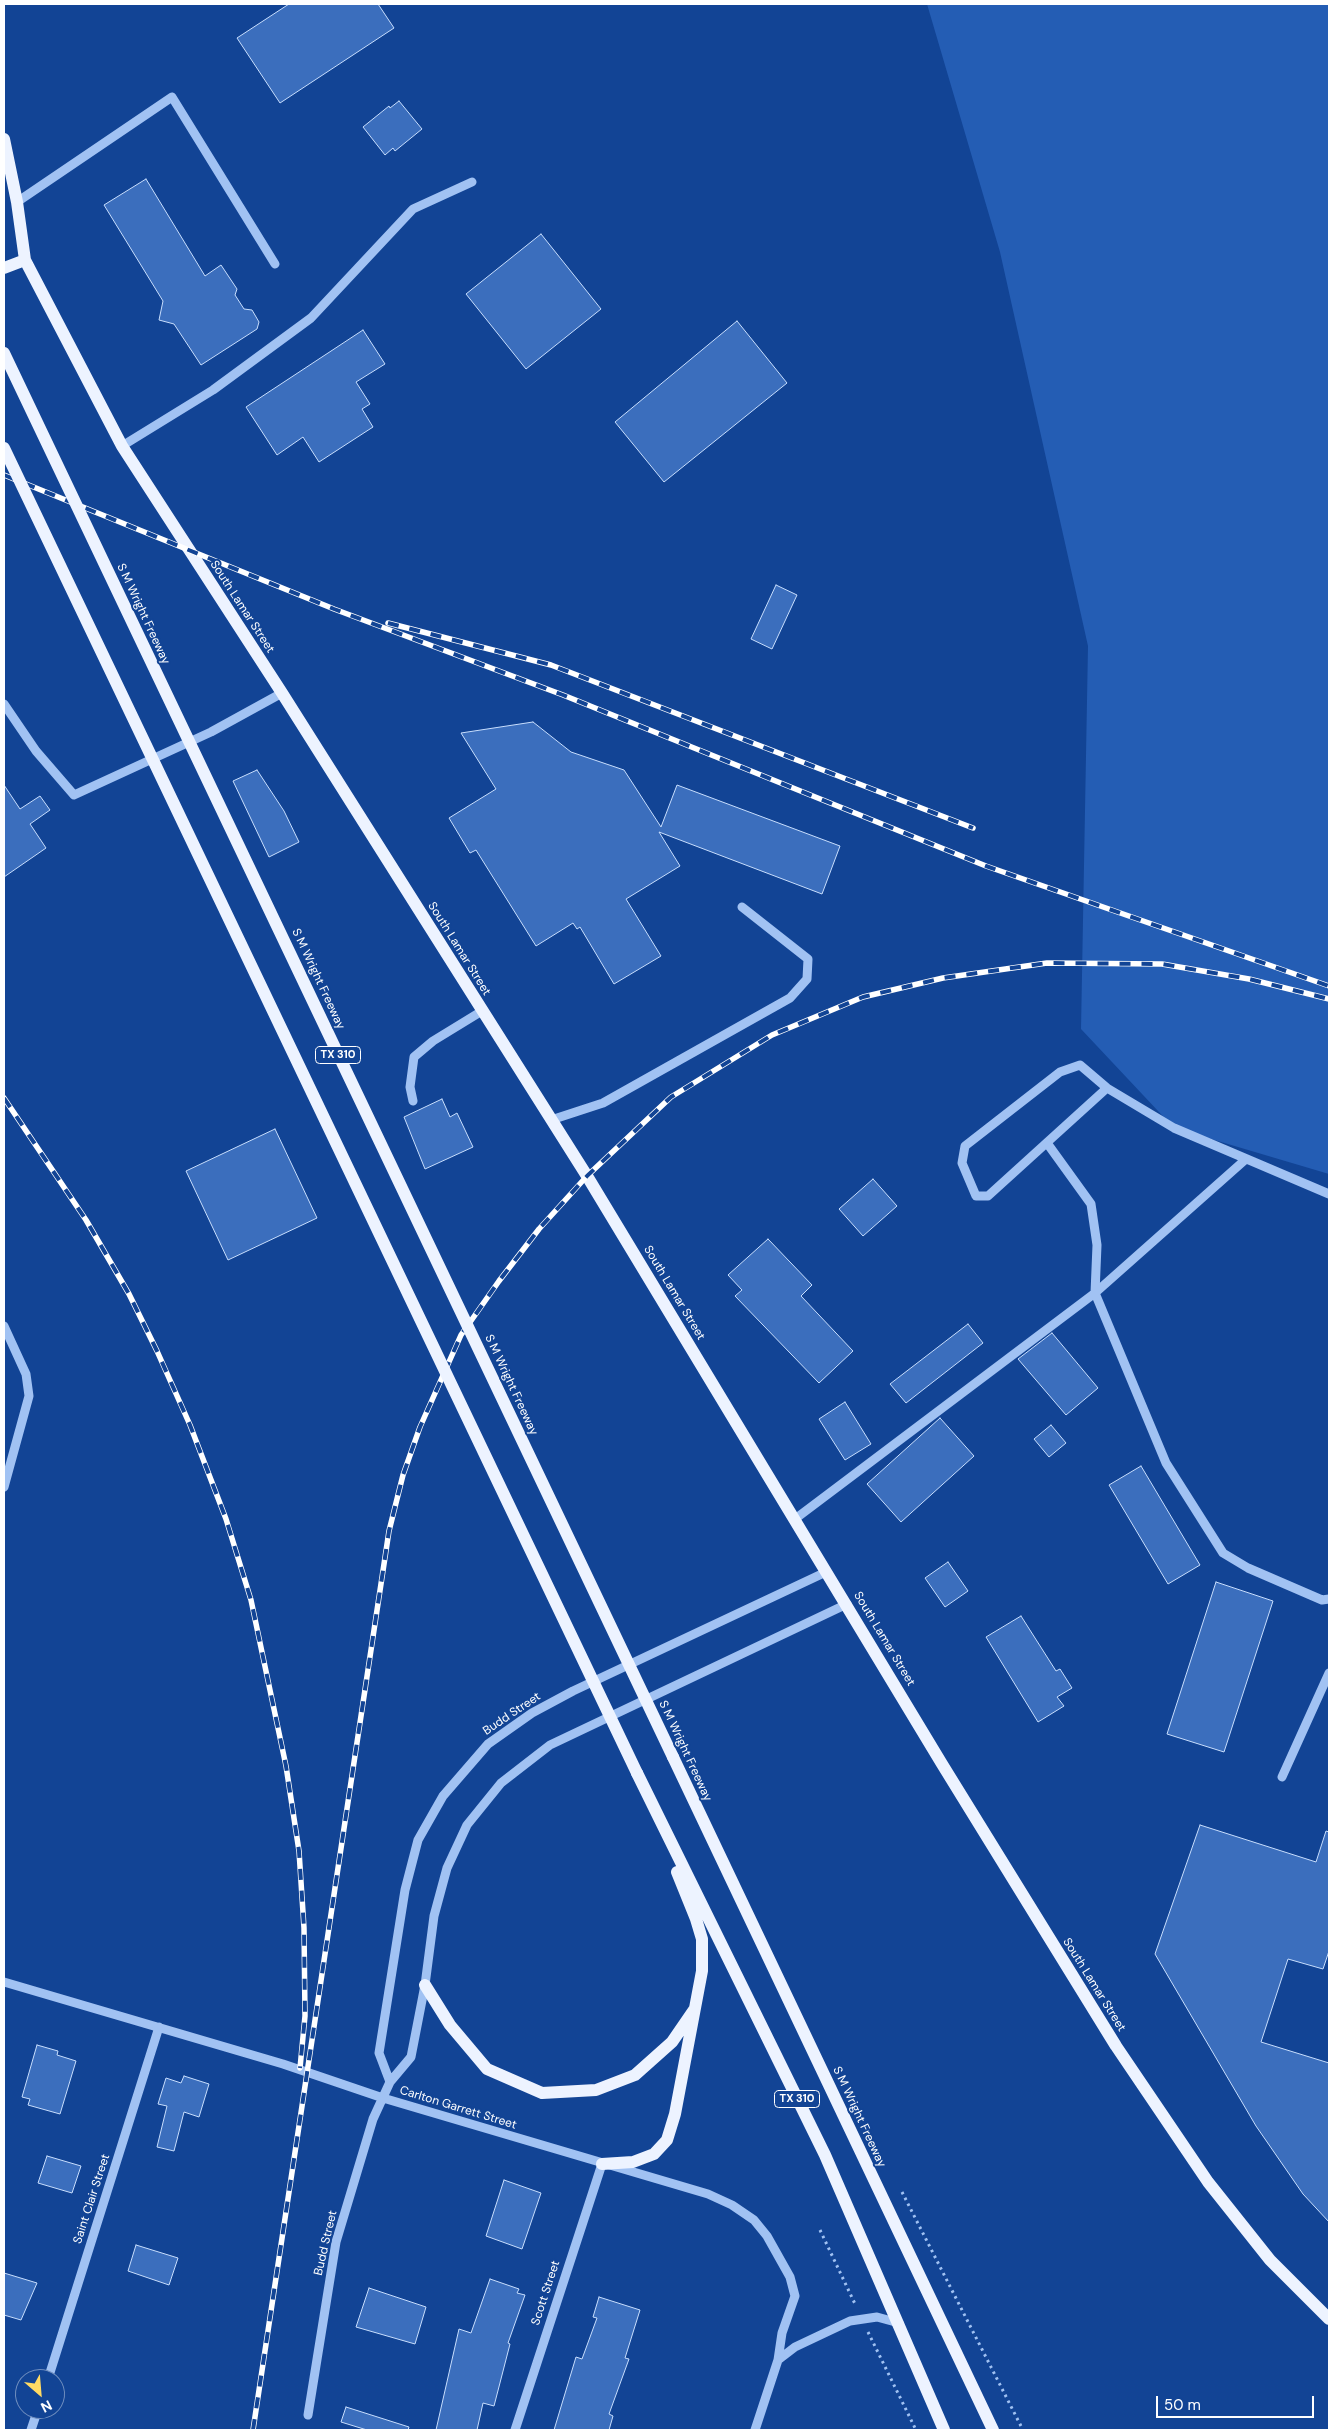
<!DOCTYPE html>
<html>
<head>
<meta charset="utf-8">
<style>
  body { margin:0 }
  #map { position:relative; width:1333px; height:2434px; overflow:hidden; background:#124495; font-family:"DM Sans",sans-serif }
  canvas { display:block }
  .frame { position:absolute; inset:0; border:5px solid #fff; pointer-events:none }
  .north { position:absolute; left:15px; top:2369px; width:50px; height:50px; box-sizing:border-box; background:#124495; border:1px solid #718fbf; border-radius:50%; rotate:153deg; font-size:14px; font-weight:700; line-height:20px; text-align:center; color:#fff }
  .north::after { content:''; display:block; margin:auto; width:18px; height:22px; background:#ffda63; clip-path:polygon(50% 0,100% 100%,50% 72%,0 100%) }
  .scale { position:absolute; left:1156px; top:2396px; width:158px; height:22px; box-sizing:border-box; border:2px solid #fff; border-top:0; padding-left:6px; font-size:15px; line-height:18px; white-space:nowrap; color:#fff; -webkit-text-stroke:4px #124495; paint-order:stroke }
</style>
</head>
<body>
<div id="map">
<canvas width="1333" height="2434"></canvas>
<div class="frame"></div>
<div class="north">N</div>
<div class="scale">50 m</div>
</div>
<script>
const context = document.querySelector('canvas').getContext('2d');
context.lineJoin = 'round';
function fillPath(path, color) { context.fillStyle = color; context.fill(path, 'evenodd'); }
const poly = rows => new Path2D(rows.map(r => 'M' + r).join(''));
function strokePath(path, color, width, dash) { context.strokeStyle = color; context.lineWidth = width; context.lineCap = dash ? 'butt' : 'round'; context.setLineDash(dash || []); context.stroke(path); }
function label(font, color, halo, rows, align = 'center') {
  context.font = font + ' "DM Sans",sans-serif'; context.lineWidth = 4; context.setLineDash([]); context.textBaseline = 'middle'; context.strokeStyle = halo; context.fillStyle = color; for (const [text, x, y, turn = 0] of rows) {
    context.save(); context.translate(x, y); context.rotate((+turn || 0) * Math.PI / 180); context.textAlign = isNaN(turn) ? turn : align; if (halo) context.strokeText(text, 0, 0); context.fillText(text, 0, 0); context.restore();
  }
}
fillPath(poly([
  [927,4,1329,4,1329,1174,1174,1128,1081,1029,1088,646,1000,252]
]), '#245db4');
const building = poly([
  [289,4,378,4,394,28,280,103,237,38,289,4],
  [399,101,422,129,395,151,393,148,385,155,363,127,389,106,390,108,399,101],
  [146,179,205,276,221,265,237,289,235,295,244,309,252,310,259,322,257,329,201,365,174,324,159,320,163,301,104,205,146,179],
  [541,234,601,309,526,369,466,294,541,234],
  [737,321,787,383,664,482,615,422,737,321],
  [363,330,385,364,356,382,370,404,362,409,373,427,319,462,303,437,277,455,246,407,363,330],
  [776,585,797,595,772,649,751,639,776,585],
  [533,722,571,752,624,770,661,827,677,785,840,846,822,894,659,832,680,866,626,899,661,956,614,984,580,927,577,929,573,923,536,946,476,850,470,853,449,818,496,789,461,733,533,722],
  [257,770,284,811,299,842,269,857,233,781,257,770],
  [4,785,20,809,40,796,50,810,30,824,46,848,4,877,4,785],
  [442,1099,450,1117,457,1113,473,1147,425,1169,404,1117,442,1099],
  [275,1129,317,1218,228,1260,186,1171,275,1129],
  [873,1179,897,1206,863,1236,839,1209,873,1179],
  [768,1239,812,1285,801,1296,853,1351,819,1383,735,1296,742,1290,728,1275,768,1239],
  [968,1324,983,1343,906,1403,890,1384,968,1324],
  [1052,1333,1098,1388,1066,1415,1018,1359,1052,1333],
  [845,1402,871,1444,845,1460,819,1419,845,1402],
  [940,1418,974,1456,901,1522,867,1484,940,1418],
  [1051,1425,1066,1443,1049,1457,1034,1439,1051,1425],
  [1141,1466,1200,1565,1168,1584,1109,1485,1141,1466],
  [948,1562,968,1591,945,1607,925,1578,948,1562],
  [1216,1582,1273,1601,1224,1752,1167,1734,1216,1582],
  [1021,1616,1056,1671,1060,1669,1072,1688,1057,1697,1064,1706,1038,1722,986,1637,1021,1616],
  [1200,1825,1316,1862,1326,1831,1329,1832,1329,1951,1323,1969,1288,1959,1261,2042,1329,2063,1329,2222,1303,2194,1256,2126,1155,1954,1200,1825],
  [37,2045,58,2051,57,2055,76,2061,60,2114,28,2105,30,2099,22,2097,37,2045],
  [184,2076,209,2084,199,2117,184,2112,174,2151,157,2147,167,2106,158,2104,166,2078,181,2083,184,2076],
  [47,2156,81,2166,72,2193,38,2183,47,2156],
  [504,2180,541,2193,522,2249,486,2236,504,2180],
  [136,2245,178,2258,169,2285,128,2271,136,2245],
  [4,2273,37,2283,21,2320,4,2315,4,2273],
  [490,2279,519,2289,517,2293,525,2295,508,2343,510,2344,494,2406,483,2403,477,2430,436,2430,459,2329,471,2333,490,2279],
  [369,2288,426,2307,415,2344,356,2327,369,2288],
  [599,2297,640,2310,625,2358,629,2359,609,2414,613,2416,609,2430,554,2430,576,2357,582,2359,597,2318,593,2317,599,2297],
  [346,2407,409,2427,408,2430,367,2430,341,2422,346,2407]
]);
fillPath(building, '#3b6ebd');
strokePath(building, '#c8defd', 1);
strokePath(poly([
  [902,2192,1023,2430],
  [820,2230,856,2306],
  [868,2332,916,2430]
]), '#a1c2f3', 3, [2.5, 4]);
strokePath(poly([
  [17,202,172,97,275,264],
  [122,446,213,390,311,318,413,209,472,182],
  [4,704,36,751,74,795,211,732,282,693],
  [1107,1088,988,1196,976,1196,962,1163,965,1146,1060,1072,1080,1065,1107,1088,1174,1128,1329,1194],
  [413,1101,410,1087,414,1057,433,1041,482,1011],
  [551,1120,603,1103,790,998,807,979,808,959,742,907],
  [1047,1143,1091,1204,1097,1245,1095,1293,1246,1159],
  [4,1326,26,1374,29,1396,4,1487],
  [795,1519,1095,1293,1166,1463,1223,1553,1248,1568,1322,1600,1329,1599],
  [1282,1777,1329,1673],
  [4,1982,283,2064,383,2098,708,2194,732,2205,754,2220,767,2236,790,2277,795,2296,782,2333,778,2360,755,2430],
  [390,2082,379,2053,405,1890,418,1840,443,1796,488,1744,532,1713,573,1691,826,1572],
  [778,2360,795,2347,850,2321,877,2317,899,2323],
  [48,2379,159,2027],
  [308,2415,336,2242,373,2119,390,2082,411,2057,425,1985,434,1916,447,1868,467,1825,501,1783,550,1745,847,1604],
  [31,2430,38,2409],
  [515,2430,602,2164]
]), '#a1c2f3', 9);
strokePath(poly([
  [4,139,17,202,25,260,122,446,282,693,587,1176,942,1764,1116,2046,1208,2182,1270,2260,1329,2319],
  [4,268,25,260],
  [673,1757,993,2430],
  [637,1773,825,2155,944,2430],
  [425,1985,450,2025,487,2069,542,2093,596,2090,635,2075,672,2042,694,2010],
  [602,2164,633,2162,654,2154,667,2140,675,2114,702,1971,702,1939,696,1919,677,1872]
]), '#edf3ff', 12);
const rail = poly([
  [4,475,334,609,563,695,986,866,1329,986],
  [388,623,551,665,973,828],
  [4,1098,86,1220,129,1294,157,1351,190,1425,226,1519,251,1600,286,1766,299,1851,304,1928,305,2016,300,2068],
  [253,2430,389,1531,403,1475,420,1427,461,1335,499,1281,539,1229,587,1176,671,1097,772,1035,863,997,943,978,1047,963,1162,964,1249,979,1329,999]
]);
strokePath(rail, '#fff', 5.5);
strokePath(rail, '#124495', 4, [11]);
strokePath(poly([
  [4,353,673,1757],
  [4,448,637,1773]
]), '#edf3ff', 12);
for (const [x, y, w] of [
  [338,1055,45],
  [797,2099,45]
]) { const box = new Path2D(); box.roundRect(x - w / 2, y - 8.5, w, 17, 4); context.fillStyle = '#124495'; context.fill(box); strokePath(box, '#fff', 1); }
label('bold 11px', '#fff', null, [
  ["TX 310",338,1055],
  ["TX 310",797,2099]
]);
label('12px', '#fff', '#124495', [
  ["South Lamar Street",242,607,57],
  ["S M Wright Freeway",143,614,65],
  ["South Lamar Street",459,949,58],
  ["S M Wright Freeway",318,979,65],
  ["South Lamar Street",674,1293,59],
  ["S M Wright Freeway",511,1385,65],
  ["South Lamar Street",884,1639,59],
  ["Budd Street",512,1714,-34],
  ["S M Wright Freeway",685,1751,65],
  ["South Lamar Street",1094,1985,58],
  ["Carlton Garrett Street",458,2108,17],
  ["S M Wright Freeway",859,2117,65],
  ["Saint Clair Street",92,2199,-72],
  ["Budd Street",326,2243,-77],
  ["Scott Street",546,2293,-72]
]);
</script>
</body>
</html>
